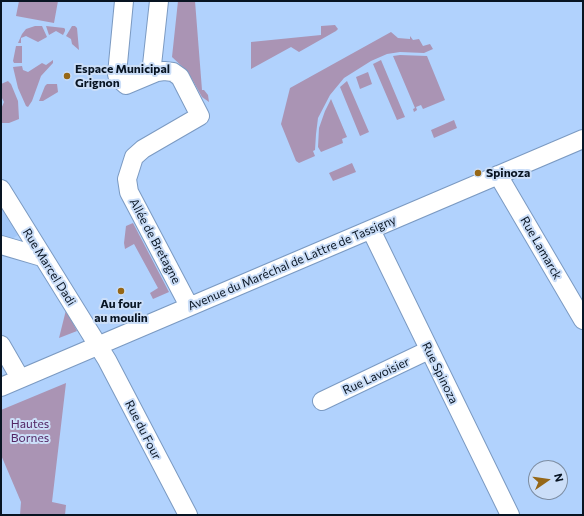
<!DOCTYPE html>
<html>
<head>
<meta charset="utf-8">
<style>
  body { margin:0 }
  #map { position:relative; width:584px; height:516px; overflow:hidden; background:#b1d2fd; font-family:Commissioner,sans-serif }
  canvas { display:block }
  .frame { position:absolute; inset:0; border:2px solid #081422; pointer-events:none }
  .north { position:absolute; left:528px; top:460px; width:40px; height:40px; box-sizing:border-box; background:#cbdef8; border:1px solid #7d8da2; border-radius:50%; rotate:77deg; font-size:11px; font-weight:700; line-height:16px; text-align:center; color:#081422 }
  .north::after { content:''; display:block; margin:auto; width:14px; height:18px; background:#966716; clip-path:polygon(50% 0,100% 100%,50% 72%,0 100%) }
</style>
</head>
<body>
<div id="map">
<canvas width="584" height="516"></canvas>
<div class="frame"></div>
<div class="north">N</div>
</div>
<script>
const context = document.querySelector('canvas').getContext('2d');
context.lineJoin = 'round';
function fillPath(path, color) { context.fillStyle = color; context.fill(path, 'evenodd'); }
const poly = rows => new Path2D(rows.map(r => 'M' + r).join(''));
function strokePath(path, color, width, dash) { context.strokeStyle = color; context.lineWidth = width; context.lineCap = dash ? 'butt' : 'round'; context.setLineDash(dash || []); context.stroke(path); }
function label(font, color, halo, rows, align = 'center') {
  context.font = font + ' Commissioner,sans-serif'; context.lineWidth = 4; context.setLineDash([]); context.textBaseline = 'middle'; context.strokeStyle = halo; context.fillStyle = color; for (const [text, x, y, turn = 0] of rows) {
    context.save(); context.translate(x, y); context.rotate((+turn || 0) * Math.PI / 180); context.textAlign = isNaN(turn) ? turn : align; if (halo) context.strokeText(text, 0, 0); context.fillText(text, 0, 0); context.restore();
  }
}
fillPath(poly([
  [1,203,20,234,8,241,1,240]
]), '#a2c7f8');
fillPath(poly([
  [19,1,58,1,54,23,16,16],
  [178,1,195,1,202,90,204,90,208,95,209,102,202,97,188,72,172,57],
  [335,25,338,29,336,31,299,52,291,47,251,69,251,42,321,35,321,26],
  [35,26,42,26,47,37,38,42,26,36,21,38,21,43,18,43,22,34,26,29],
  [46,26,64,28,65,29,65,31,63,35,56,31,49,35],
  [72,26,75,26,77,28,79,50,72,44,71,39,66,36],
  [391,32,398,38,410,39,410,36,413,40,419,39,423,46,430,44,433,49,424,53,400,52,387,54,371,61,344,78,330,95,318,118,316,134,315,150,313,151,315,156,299,163,296,161,281,124,290,88],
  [16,46,22,46,22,63,14,63,13,61],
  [400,55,427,56,445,100,423,109,421,105,416,107,417,110,414,112,413,109,415,108,393,56],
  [53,60,53,63,41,76,32,101,28,107,26,106,18,88,13,67,22,66,23,70,28,72,42,63,46,65],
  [381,60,405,117,397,120,373,64],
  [368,72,372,84,360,89,356,77],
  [8,81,11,84,18,101,19,119,9,123,1,123,1,109,4,102,1,96,1,84],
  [347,81,369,132,360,136,340,87],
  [47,84,57,84,58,92,43,101,39,101,45,86],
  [331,99,347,137,342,139,343,143,321,152,318,147,319,128,325,111],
  [454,120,457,128,434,138,431,130],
  [352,163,356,172,333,181,329,173],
  [133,223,169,292,153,299,150,293,158,288,134,244,125,249,124,243,126,226],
  [66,310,77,331,59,338],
  [66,383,52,502,66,505,65,515,20,515,21,502,1,455,1,410]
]), '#aa94b4');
const minor = poly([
  [124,1,117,74,118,78,126,85,157,72,164,71,173,72,180,77,200,116,143,149,134,157,127,179,129,192,189,306],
  [151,74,159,1],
  [498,175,583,320],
  [1,189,107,360,188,515],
  [371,230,510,515],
  [1,245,42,257],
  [1,345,20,378],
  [1,387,583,139],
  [322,401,429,350]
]);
strokePath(minor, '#7b9ac2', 20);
strokePath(minor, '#fff', 18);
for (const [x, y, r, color] of [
  [67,76,4,"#966716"],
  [478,173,4,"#966716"],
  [121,291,4,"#966716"]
]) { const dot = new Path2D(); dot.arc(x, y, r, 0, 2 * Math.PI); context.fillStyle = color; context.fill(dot); strokePath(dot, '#cbdef8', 1.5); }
label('bold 12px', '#081422', '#cbdef8', [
  ["Espace Municipal",75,69],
  ["Grignon",75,83],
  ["Spinoza",486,173],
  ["Au four",121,304,"center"],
  ["au moulin",121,318,"center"]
], 'left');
label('12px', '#081422', '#cbdef8', [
  ["Allée de Bretagne",155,241,62],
  ["Rue Lamarck",541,248,60],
  ["Avenue du Maréchal de Lattre de Tassigny",292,263,-23],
  ["Rue Marcel Dadi",49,267,58],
  ["Rue Spinoza",440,373,64],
  ["Rue Lavoisier",376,376,-25],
  ["Rue du Four",143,430,63]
]);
label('12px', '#522564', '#cbdef8', [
  ["Hautes",30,424],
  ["Bornes",30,438]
]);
</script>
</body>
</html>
